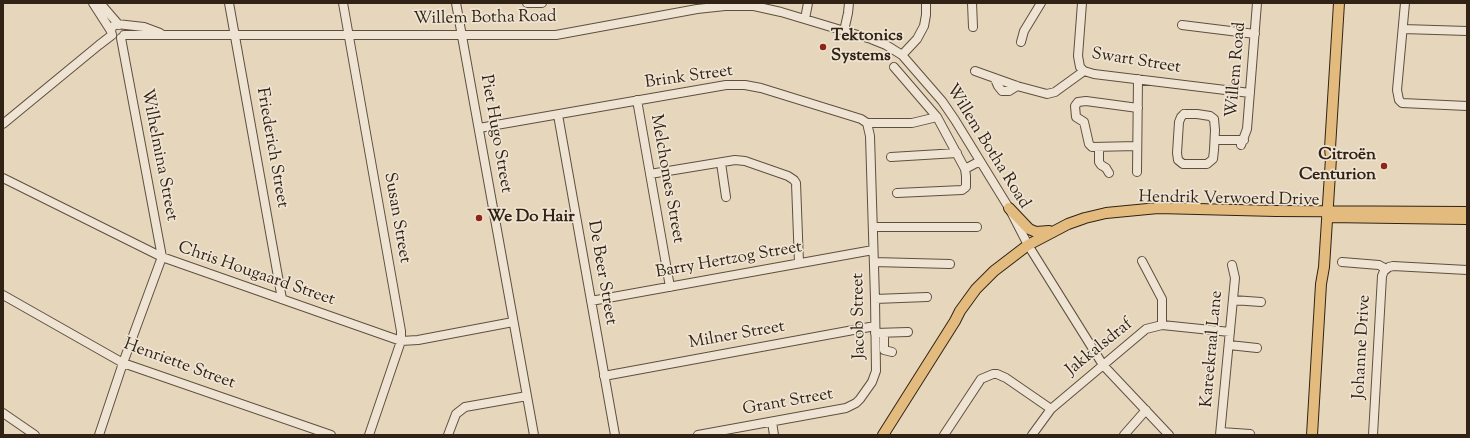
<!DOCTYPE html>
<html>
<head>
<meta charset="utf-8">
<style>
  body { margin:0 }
  #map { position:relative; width:1470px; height:438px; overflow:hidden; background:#e6d6bb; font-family:"Sorts Mill Goudy",serif }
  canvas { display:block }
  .frame { position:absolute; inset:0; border:4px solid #302316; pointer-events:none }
</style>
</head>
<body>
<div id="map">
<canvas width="1470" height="438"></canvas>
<div class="frame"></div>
</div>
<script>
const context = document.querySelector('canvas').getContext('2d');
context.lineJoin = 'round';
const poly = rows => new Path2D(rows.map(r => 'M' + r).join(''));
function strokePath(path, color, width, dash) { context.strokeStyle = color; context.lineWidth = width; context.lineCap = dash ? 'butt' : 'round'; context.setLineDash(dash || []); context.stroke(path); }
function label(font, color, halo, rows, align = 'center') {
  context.font = font + ' "Sorts Mill Goudy",serif'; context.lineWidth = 3.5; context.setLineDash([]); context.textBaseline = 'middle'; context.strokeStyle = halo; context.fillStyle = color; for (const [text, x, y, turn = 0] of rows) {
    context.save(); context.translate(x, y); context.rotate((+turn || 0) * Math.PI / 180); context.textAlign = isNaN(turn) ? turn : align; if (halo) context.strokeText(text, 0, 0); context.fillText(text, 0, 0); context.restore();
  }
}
const minor = poly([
  [93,3,111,31,112,35],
  [100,3,119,25],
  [229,3,282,299],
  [343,3,401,331,401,341,369,435],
  [456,3,534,435],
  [527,3,542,3],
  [972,3,973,27],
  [1082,3,1078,56,1080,67,1084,71,1094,74,1250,93],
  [1405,3,1397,90,1399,100,1402,103,1467,106],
  [805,19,808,3],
  [1182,25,1255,34],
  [1403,29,1467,31],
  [111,31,112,27,117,24,144,27,160,33],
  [844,31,848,13,849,3],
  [124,35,556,35,697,9,725,6,754,6,781,12,871,39,886,45,902,55,942,101,955,120,1009,208,1028,245,1103,365,1169,435],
  [1021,42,1024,31,1041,3],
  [902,55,917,39,924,26,926,15,926,3],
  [894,67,937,117,965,169,966,176,966,187,962,190,897,193],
  [975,71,1017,86,1047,94,1055,92,1084,71],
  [995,79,998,86,1002,91,1009,91,1017,86],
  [637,100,670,287],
  [1184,114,1197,114,1210,116,1214,119,1215,130,1214,150,1213,159,1207,164,1183,164,1178,160,1177,153,1179,122,1181,117,1184,114],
  [558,115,615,435],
  [867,123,912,123,937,117],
  [3,124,99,45,112,35],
  [479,128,726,85,745,85,761,88,861,119,867,123,870,136,875,299,876,371,872,382,860,399,856,403,846,408,698,435],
  [1215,140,1244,140],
  [1241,145,1247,129,1257,3],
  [1137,146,1092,147,1089,144,1084,122,1076,117,1075,106,1078,102,1086,101,1138,108],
  [1099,148,1099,162,1101,165,1106,168,1109,173],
  [891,157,957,153],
  [721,163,726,197],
  [965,169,980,161],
  [1137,172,1138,79],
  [650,174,735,160,745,161,788,176,794,180,796,183,799,263],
  [3,178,162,257,401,341,418,340,513,322],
  [873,227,977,227],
  [1142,261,1162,299,1162,325],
  [874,262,950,264],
  [1342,262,1379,265,1386,269],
  [3,295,123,363,331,435],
  [875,299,927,297],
  [1233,300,1261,302],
  [591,301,873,250],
  [875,333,908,332],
  [884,333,884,350,892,352],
  [1229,345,1257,348],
  [604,376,875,326],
  [3,413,35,435],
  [772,422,774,435],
  [1221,432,1250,434],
  [99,435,123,363,162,257,121,38],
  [448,435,456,414,465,407,527,396],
  [944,435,981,379,993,374,997,374,1006,378,1051,409],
  [1032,435,1051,409,1146,329,1162,325,1230,332],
  [1124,435,1146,410],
  [1220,435,1235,278,1232,265],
  [1373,435,1382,276,1384,271,1389,267,1393,266,1467,270]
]);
const major = poly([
  [1009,208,1029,229,1036,232,1049,231],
  [1327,217,1467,219],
  [883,435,955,321,960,311,976,289,994,271,1028,245,1068,224,1085,218,1106,213,1158,208,1276,211,1467,212],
  [1312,435,1321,284,1324,267,1331,158,1330,148,1339,3]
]);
strokePath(minor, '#5e503f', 10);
strokePath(major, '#302316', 12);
strokePath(minor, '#efe4d3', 8);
strokePath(major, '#e3bb7e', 10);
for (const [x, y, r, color] of [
  [823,47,4,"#8f2418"],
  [1384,166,4,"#8f2418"],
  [479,218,4,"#8f2418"]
]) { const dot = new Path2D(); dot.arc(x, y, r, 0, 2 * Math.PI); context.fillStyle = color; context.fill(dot); strokePath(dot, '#efe4d3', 1.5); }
label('17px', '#302316', '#efe4d3', [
  ["Willem Botha Road",485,19,-1],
  ["Swart Street",1136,62,9],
  ["Willem Road",1237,70,-85],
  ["Brink Street",689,78,-8],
  ["Piet Hugo Street",495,134,80],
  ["Willem Botha Road",987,147,58],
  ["Friederich Street",271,148,80],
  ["Wilhelmina Street",158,155,79],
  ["Melchomes Street",666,179,80],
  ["Hendrik Verwoerd Drive",1229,200,1],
  ["Susan Street",396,218,80],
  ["Barry Hertzog Street",729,261,-10],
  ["De Beer Street",601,273,80],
  ["Chris Hougaard Street",256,275,19],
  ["Jacob Street",860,316,-91],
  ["Milner Street",737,336,-10],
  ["Johanne Drive",1363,347,-87],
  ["Jakkalsdraf",1100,348,-39],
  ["Kareekraal Lane",1213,349,-85],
  ["Henriette Street",179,365,20],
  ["Grant Street",788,403,-10]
]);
label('bold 17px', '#302316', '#efe4d3', [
  ["Tektonics",831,37],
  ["Systems",831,57],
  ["Citroën",1376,156,"right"],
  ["Centurion",1376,176,"right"],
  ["We Do Hair",487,218]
], 'left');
</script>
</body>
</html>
